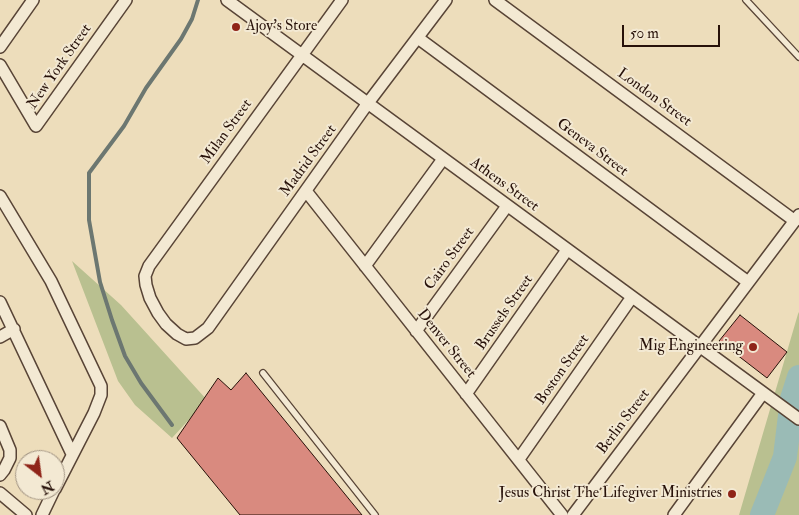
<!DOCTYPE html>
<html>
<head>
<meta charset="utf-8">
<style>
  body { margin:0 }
  #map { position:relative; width:799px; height:515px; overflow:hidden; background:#edddbb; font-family:"IM FELL Double Pica",serif }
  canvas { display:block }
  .north { position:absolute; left:15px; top:450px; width:50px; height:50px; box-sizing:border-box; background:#f3e9d3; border:1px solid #a19382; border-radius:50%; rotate:150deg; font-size:14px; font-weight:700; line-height:20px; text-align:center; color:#271109 }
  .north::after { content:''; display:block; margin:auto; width:18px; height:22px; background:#8f2418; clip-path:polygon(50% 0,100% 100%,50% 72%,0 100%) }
  .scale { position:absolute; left:622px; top:25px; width:98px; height:22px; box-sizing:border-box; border:2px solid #271109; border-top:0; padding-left:6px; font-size:15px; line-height:18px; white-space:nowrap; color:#271109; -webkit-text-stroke:4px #f3e9d3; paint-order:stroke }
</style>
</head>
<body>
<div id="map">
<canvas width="799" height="515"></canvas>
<div class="north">N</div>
<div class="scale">50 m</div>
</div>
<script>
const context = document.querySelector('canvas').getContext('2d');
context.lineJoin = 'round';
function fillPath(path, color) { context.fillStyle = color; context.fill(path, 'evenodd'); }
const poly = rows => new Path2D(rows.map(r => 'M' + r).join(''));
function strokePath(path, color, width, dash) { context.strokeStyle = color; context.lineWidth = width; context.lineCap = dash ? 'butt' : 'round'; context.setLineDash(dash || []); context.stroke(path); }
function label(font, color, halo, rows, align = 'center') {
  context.font = font + ' "IM FELL Double Pica",serif'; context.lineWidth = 4; context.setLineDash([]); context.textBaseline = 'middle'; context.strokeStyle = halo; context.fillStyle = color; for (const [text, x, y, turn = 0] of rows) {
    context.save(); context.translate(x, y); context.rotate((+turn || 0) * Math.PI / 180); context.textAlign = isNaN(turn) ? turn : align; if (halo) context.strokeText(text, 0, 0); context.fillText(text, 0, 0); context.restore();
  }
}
fillPath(poly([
  [72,261,121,305,207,400,172,438,135,405,118,381],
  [799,312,799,515,739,515,798,314]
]), '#b9c090');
strokePath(poly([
  [172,425,141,383,125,356,112,320,100,282,89,220,89,173,124,126,146,88,181,39,192,19,198,0]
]), '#6c7771', 4);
strokePath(poly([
  [762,515,785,457,792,399,799,377]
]), '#9abbb6', 24);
const building = poly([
  [740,315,787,352,767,378,719,341,740,315],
  [246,373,362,515,240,515,177,438,218,378,231,390,246,373]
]);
fillPath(building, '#d98a7f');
strokePath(building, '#271109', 1);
const service = poly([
  [746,0,799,57],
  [263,373,375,515]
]);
const minor = poly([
  [227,0,799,419],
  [342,0,149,266,145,276,146,285,150,298,158,313,166,324,177,334,186,339,195,338,208,328,368,103,446,0],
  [495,0,795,221],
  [418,38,748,282],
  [0,47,33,0],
  [0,65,36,126,126,0],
  [306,191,562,515],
  [0,196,51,281,101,386,101,395,94,413,55,489],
  [365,266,443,159],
  [0,302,72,454],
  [416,331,507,206],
  [0,337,14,329],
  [466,394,567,250],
  [0,426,10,450,10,458,4,470,0,475],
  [519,459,632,297],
  [0,493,26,515],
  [42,515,54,490],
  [573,515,799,215],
  [674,515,763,393]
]);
strokePath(service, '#584436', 8);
strokePath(minor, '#584436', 14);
strokePath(service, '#f3e9d3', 5.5);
strokePath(minor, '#f3e9d3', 11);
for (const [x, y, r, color] of [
  [236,27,5,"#8f2418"],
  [753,347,5,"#8f2418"],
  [732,494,5,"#8f2418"]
]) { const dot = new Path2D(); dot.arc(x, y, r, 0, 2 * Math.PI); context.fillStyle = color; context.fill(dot); strokePath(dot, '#f3e9d3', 2); }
label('15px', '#271109', '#f3e9d3', [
  ["Ajoy's Store",246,27,"left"],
  ["Mig Engineering",743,347],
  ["Jesus Christ The Lifegiver Ministries",722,494]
], 'right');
label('15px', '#271109', '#f3e9d3', [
  ["New York Street",60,67,-55],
  ["London Street",654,98,36],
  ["Milan Street",227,132,-54],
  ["Geneva Street",592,148,37],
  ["Madrid Street",309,161,-54],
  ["Athens Street",504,185,36],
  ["Cairo Street",450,259,-54],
  ["Brussels Street",505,313,-55],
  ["Denver Street",446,344,51],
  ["Boston Street",563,370,-55],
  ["Berlin Street",624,422,-53]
]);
</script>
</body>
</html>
